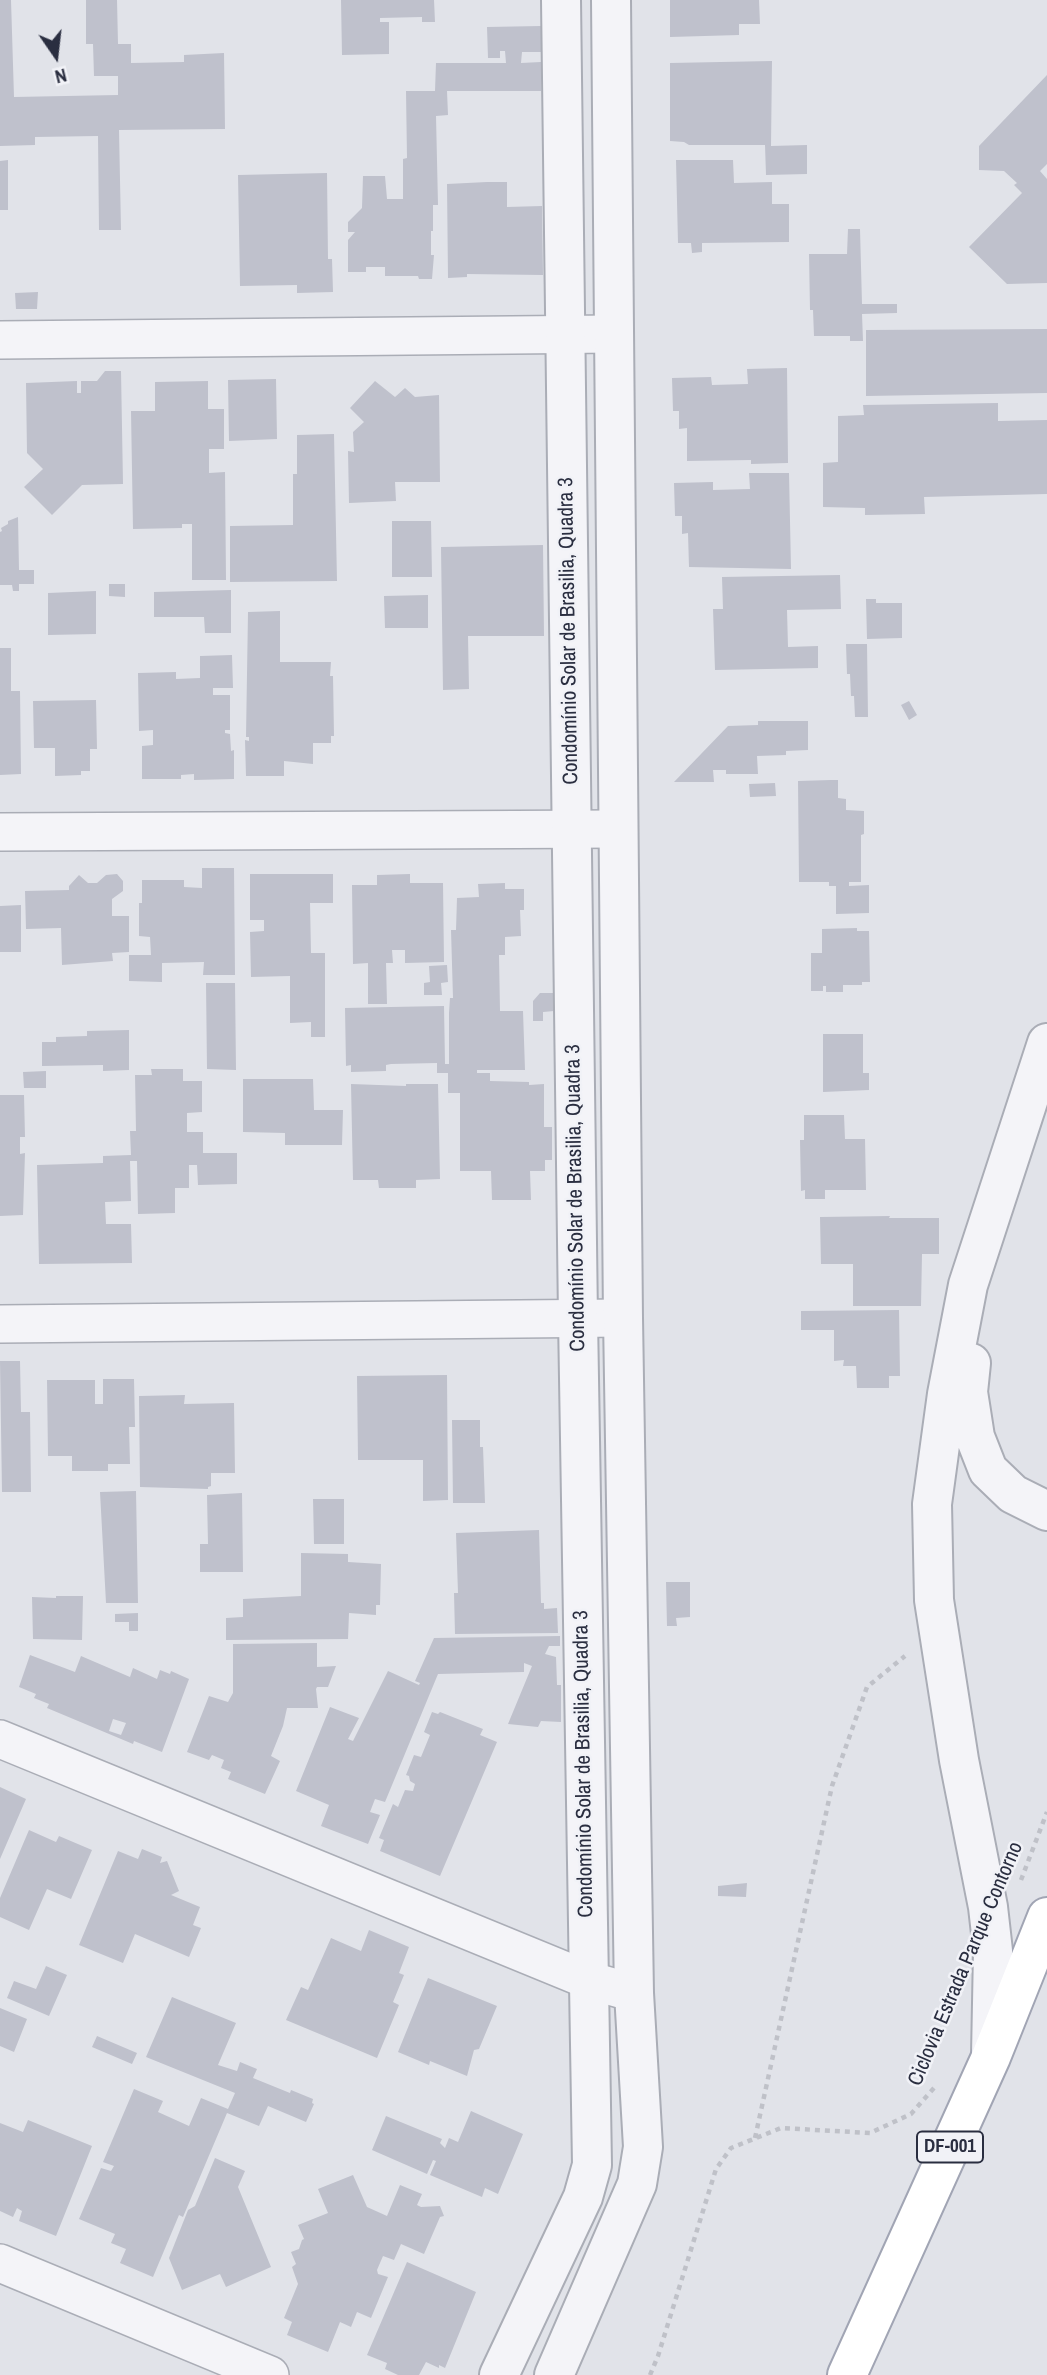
<!DOCTYPE html>
<html>
<head>
<meta charset="utf-8">
<style>
  body { margin:0 }
  #map { position:relative; width:1047px; height:2375px; overflow:hidden; background:#e1e3e9; font-family:"Archivo Narrow",sans-serif }
  canvas { display:block }
  .north { position:absolute; left:21px; top:21px; width:70px; height:70px; -webkit-text-stroke:5px #f1f2f7; paint-order:stroke; rotate:166deg; font-size:19px; font-weight:700; line-height:28px; text-align:center; color:#2a2e40 }
  .north::after { content:''; display:block; margin:auto; width:24px; height:32px; background:#2a2e40; clip-path:polygon(50% 0,100% 100%,50% 72%,0 100%) }
</style>
</head>
<body>
<div id="map">
<canvas width="1047" height="2375"></canvas>
<div class="north">N</div>
</div>
<script>
const context = document.querySelector('canvas').getContext('2d');
context.lineJoin = 'round';
function fillPath(path, color) { context.fillStyle = color; context.fill(path, 'evenodd'); }
const poly = rows => new Path2D(rows.map(r => 'M' + r).join(''));
function strokePath(path, color, width, dash) { context.strokeStyle = color; context.lineWidth = width; context.lineCap = dash ? 'butt' : 'round'; context.setLineDash(dash || []); context.stroke(path); }
function label(font, color, halo, rows, align = 'center') {
  context.font = font + ' "Archivo Narrow",sans-serif'; context.lineWidth = 5; context.setLineDash([]); context.textBaseline = 'middle'; context.strokeStyle = halo; context.fillStyle = color; for (const [text, x, y, turn = 0] of rows) {
    context.save(); context.translate(x, y); context.rotate((+turn || 0) * Math.PI / 180); context.textAlign = isNaN(turn) ? turn : align; if (halo) context.strokeText(text, 0, 0); context.fillText(text, 0, 0); context.restore();
  }
}
fillPath(poly([
  [0,0,11,0,14,97,118,95,118,76,94,76,93,44,86,44,86,0,117,0,118,44,131,44,131,63,184,62,184,55,224,53,225,129,119,130,121,230,99,230,98,136,35,137,35,145,0,146],
  [341,0,434,0,435,22,422,22,422,17,380,18,380,22,389,22,389,54,342,55],
  [670,0,759,0,760,24,739,24,739,35,670,37],
  [541,26,541,52,522,52,521,63,541,62,541,91,447,91,448,115,436,116,438,205,433,205,433,231,431,231,431,255,434,255,432,279,419,279,418,276,385,276,385,267,366,267,366,272,348,272,348,240,355,232,348,232,348,222,362,208,363,176,385,176,387,199,403,199,403,159,407,158,406,91,435,91,436,63,506,63,505,51,500,51,500,58,488,58,487,27],
  [772,61,771,146,807,145,807,174,766,175,765,145,689,145,684,142,670,141,670,63],
  [1047,75,1047,164,1040,171,1047,179,1047,283,1007,284,969,247,1022,193,1014,185,1017,183,1004,171,979,170,979,146],
  [8,160,8,210,0,210,0,161],
  [676,160,733,160,734,183,772,182,772,204,789,204,789,242,702,243,702,252,692,253,691,243,678,243],
  [327,173,328,259,332,259,333,292,297,293,297,285,240,286,238,175],
  [487,182,507,182,507,207,542,206,543,275,467,274,467,277,448,278,447,184],
  [848,229,860,229,862,304,897,304,897,313,862,314,863,341,850,341,850,336,814,336,813,310,810,310,809,254,847,254],
  [38,292,37,309,16,309,15,293],
  [1047,329,1047,393,866,396,866,330],
  [787,368,788,463,751,464,751,460,687,461,687,428,679,429,679,411,673,411,672,378,711,377,712,385,748,384,747,369],
  [105,371,121,371,123,484,82,485,52,515,24,487,43,469,27,453,26,383,77,381,77,393,81,393,81,381,97,381],
  [276,379,277,439,229,441,228,380],
  [208,381,208,409,224,409,224,449,209,449,209,473,225,472,226,580,192,580,192,524,182,524,182,528,133,529,131,411,155,411,155,382],
  [375,381,395,397,405,388,415,397,439,395,440,482,395,482,396,501,349,503,348,451,354,452,353,432,364,422,350,408],
  [998,403,998,421,1047,420,1047,494,924,497,925,514,865,515,865,508,823,507,823,463,838,462,838,416,864,415,863,405],
  [334,434,337,581,230,582,230,526,293,525,293,474,297,474,297,435],
  [749,473,789,473,791,569,689,567,688,533,682,534,682,516,675,516,674,483,713,482,713,490,750,489],
  [18,517,19,570,34,570,34,584,19,584,19,591,13,591,12,585,0,585,0,532,2,531,1,528,8,524,8,521],
  [392,521,431,521,432,577,392,577],
  [543,545,544,636,468,636,469,689,443,690,441,547],
  [840,575,841,609,787,610,788,647,818,646,818,668,715,670,713,609,723,609,722,577],
  [109,584,125,584,125,597,109,596],
  [231,590,231,633,205,633,204,617,154,617,154,592],
  [96,591,96,634,48,635,48,593],
  [428,595,428,628,385,628,384,596],
  [866,599,876,599,876,603,902,603,902,638,867,639],
  [280,611,280,662,331,662,330,676,333,676,334,736,331,736,331,743,313,743,313,764,284,761,284,776,246,776,245,740,249,741,249,737,246,737,248,612],
  [846,644,867,644,868,717,855,717,854,696,851,696,850,674,847,674],
  [0,648,11,648,11,691,20,691,21,774,0,775],
  [232,655,233,688,213,688,213,695,230,695,230,730,225,730,225,733,230,734,231,751,234,750,234,779,194,780,194,774,181,775,181,779,142,779,142,746,153,745,153,730,139,731,138,673,176,672,176,679,200,678,200,656],
  [96,700,97,749,90,749,90,771,81,771,81,775,55,776,55,748,34,748,33,701],
  [909,701,917,715,909,720,901,705],
  [758,721,808,721,808,750,786,751,786,755,757,756,758,774,726,774,726,770,713,770,714,782,674,782,728,726,758,725],
  [831,780,838,780,838,798,846,799,846,810,864,811,864,834,861,835,861,882,849,882,849,886,869,885,869,913,836,914,836,886,829,886,829,882,799,882,798,781],
  [775,783,776,796,750,797,749,784],
  [202,868,234,868,235,975,203,975,204,962,162,963,162,982,129,981,129,955,151,955,150,937,139,936,139,903,142,903,142,880,184,880,184,887,202,888],
  [117,874,123,881,123,891,112,899,112,916,129,916,129,952,112,953,113,961,62,965,61,928,26,929,25,891,69,890,69,886,79,875,88,883,97,883,106,875],
  [250,874,333,874,333,903,310,903,311,953,325,953,325,1037,311,1037,311,1022,290,1023,290,976,251,977,250,932,264,931,264,920,250,920],
  [410,874,410,883,443,883,444,962,405,963,405,950,392,950,393,963,386,963,387,1004,368,1004,368,963,353,964,352,885,377,885,377,875],
  [505,883,505,889,524,889,524,910,520,910,521,936,505,937,505,955,499,955,500,1011,523,1011,525,1070,477,1070,477,1073,490,1073,490,1081,529,1082,529,1085,544,1084,544,1127,552,1127,552,1160,545,1160,545,1171,530,1171,531,1200,492,1200,491,1171,460,1171,460,1093,448,1093,448,1073,437,1073,437,1063,391,1064,386,1065,386,1071,351,1072,351,1065,346,1066,345,1008,391,1007,444,1006,445,1064,449,1064,449,1013,450,998,453,998,451,930,456,930,457,898,479,897,478,884],
  [21,905,21,952,0,952,0,906],
  [857,928,857,931,869,931,870,982,862,982,862,985,843,985,843,992,826,992,826,986,823,986,823,991,811,991,811,953,822,953,822,929],
  [447,965,448,982,441,983,442,995,424,995,424,983,430,982,429,966],
  [206,983,235,983,236,1070,207,1069],
  [540,993,553,993,554,1011,543,1012,543,1021,533,1021,533,1001],
  [129,1030,129,1070,103,1071,103,1065,42,1066,42,1042,56,1042,56,1037,87,1036,87,1031],
  [823,1034,863,1034,863,1073,869,1073,869,1090,823,1092],
  [151,1069,183,1069,183,1081,202,1081,202,1112,187,1113,187,1132,203,1132,203,1153,237,1153,237,1184,198,1185,197,1165,189,1165,189,1188,175,1188,175,1213,138,1214,137,1161,130,1161,131,1201,105,1202,106,1224,131,1224,132,1263,39,1264,37,1165,103,1163,103,1156,131,1155,130,1131,136,1131,135,1075,152,1075],
  [46,1071,46,1088,24,1088,23,1072],
  [243,1079,313,1079,314,1110,343,1110,342,1145,285,1145,285,1133,243,1132],
  [351,1084,406,1086,406,1084,438,1084,440,1179,416,1180,416,1188,379,1188,378,1180,353,1180],
  [0,1095,24,1095,25,1137,20,1137,20,1154,25,1153,23,1215,0,1216],
  [804,1115,844,1115,845,1139,865,1139,866,1190,825,1190,825,1199,805,1199,805,1190,801,1191,800,1140,804,1140],
  [890,1216,889,1218,939,1218,939,1254,922,1254,921,1306,853,1306,853,1264,821,1264,820,1217],
  [899,1310,900,1376,889,1376,889,1388,857,1388,856,1366,843,1366,844,1360,834,1361,834,1330,801,1330,801,1311],
  [0,1361,20,1361,21,1412,30,1412,31,1492,2,1492],
  [447,1375,448,1500,423,1501,423,1460,358,1460,357,1376],
  [103,1379,134,1379,135,1427,129,1427,130,1464,108,1464,108,1471,72,1471,72,1456,48,1456,47,1380,95,1380,95,1404,103,1404],
  [185,1395,184,1404,234,1403,235,1473,211,1473,211,1486,208,1487,208,1489,140,1487,139,1396],
  [452,1420,480,1420,480,1447,483,1447,485,1503,453,1503],
  [136,1491,138,1603,106,1603,100,1492],
  [242,1493,243,1572,200,1572,200,1544,208,1544,207,1495],
  [313,1499,344,1499,344,1544,314,1544],
  [539,1530,541,1603,544,1603,544,1609,557,1608,558,1633,455,1634,454,1593,458,1593,456,1533],
  [301,1553,348,1554,348,1562,381,1564,380,1605,376,1605,376,1615,349,1613,348,1639,226,1640,226,1618,243,1617,243,1599,301,1596],
  [666,1582,690,1582,690,1617,676,1618,677,1626,667,1626],
  [56,1596,83,1596,82,1640,33,1639,32,1597,56,1598],
  [138,1613,138,1631,129,1631,129,1622,115,1622,115,1614],
  [560,1636,560,1646,549,1646,545,1654,556,1657,557,1685,561,1685,561,1722,541,1721,538,1727,508,1724,532,1666,524,1663,524,1672,438,1674,385,1802,375,1799,370,1812,380,1815,368,1844,321,1826,329,1805,296,1791,330,1707,359,1718,348,1739,353,1741,388,1671,419,1685,420,1683,415,1681,434,1638],
  [317,1643,317,1667,336,1666,328,1687,317,1687,316,1689,318,1708,287,1708,283,1726,271,1756,280,1761,265,1794,228,1779,231,1772,221,1768,224,1760,212,1755,209,1760,187,1752,209,1696,228,1702,233,1693,233,1644],
  [30,1655,75,1672,81,1656,130,1677,133,1668,157,1679,160,1670,170,1674,171,1671,189,1679,162,1752,134,1741,133,1744,47,1708,49,1704,34,1698,36,1694,19,1687],
  [113,1719,126,1723,121,1735,109,1731],
  [432,1712,438,1714,440,1712,483,1729,480,1735,497,1742,440,1876,380,1851,384,1840,379,1838,393,1804,398,1807,405,1790,413,1791,415,1784,410,1781,409,1776,406,1775,414,1755,421,1757,430,1735,424,1732],
  [0,1787,26,1799,0,1859],
  [29,1830,56,1842,59,1836,92,1850,71,1899,47,1889,29,1930,0,1917,0,1898],
  [142,1849,162,1857,160,1863,167,1861,179,1891,171,1895,200,1907,193,1925,201,1928,189,1957,135,1934,123,1963,79,1945,118,1851,138,1859],
  [747,1883,746,1897,718,1896,718,1886],
  [369,1930,409,1947,399,1973,404,1975,393,2002,399,2005,377,2058,286,2020,301,1987,308,1990,331,1938,361,1951],
  [46,1966,67,1975,49,2016,7,1998,14,1981,36,1989],
  [428,1978,497,2006,479,2049,474,2050,467,2076,430,2061,429,2065,398,2052],
  [172,1997,236,2023,218,2065,237,2071,240,2062,257,2069,253,2078,290,2093,291,2090,313,2099,312,2103,314,2104,306,2122,268,2106,259,2126,227,2113,183,2217,179,2215,153,2277,120,2263,126,2249,111,2243,115,2234,79,2219,101,2168,111,2171,114,2166,103,2162,134,2089,163,2101,158,2112,189,2126,201,2098,228,2109,235,2093,146,2057],
  [0,2008,27,2019,14,2052,0,2046],
  [97,2036,137,2053,132,2064,92,2047],
  [471,2111,523,2134,498,2194,485,2188,482,2197,430,2175,436,2161,433,2160,427,2174,372,2150,386,2116,442,2139,440,2143,445,2148,449,2138,458,2142],
  [28,2120,92,2146,56,2236,19,2221,22,2211,17,2208,13,2217,0,2211,0,2123,23,2132],
  [215,2158,245,2171,238,2187,271,2267,226,2287,220,2274,182,2290,169,2258,188,2210,195,2206],
  [353,2175,367,2207,387,2216,400,2185,422,2194,417,2205,421,2207,440,2206,444,2216,440,2217,424,2254,401,2244,394,2260,383,2256,377,2270,378,2274,388,2277,371,2318,357,2312,351,2327,340,2322,328,2352,287,2335,292,2322,284,2318,298,2284,292,2267,296,2264,291,2252,299,2249,302,2240,304,2239,298,2225,328,2213,318,2189],
  [407,2262,476,2292,445,2368,439,2365,439,2368,426,2362,419,2375,398,2375,385,2369,387,2363,367,2355]
]), '#bfc1cc');
const minor = poly([
  [0,340,614,334],
  [0,832,618,829],
  [0,1324,623,1318],
  [0,1739,588,1980,634,1993],
  [0,2263,270,2375]
]);
const tertiary = poly([
  [971,1363,968,1392,975,1437,988,1470,1013,1494,1047,1511],
  [991,2055,993,1951,988,1907,959,1760,934,1600,932,1504,947,1394,968,1285,1047,1043],
  [499,2375,583,2197,592,2165,578,1318,561,0],
  [554,2375,637,2184,643,2147,634,1993,623,1318,611,0]
]);
const primary = poly([
  [847,2375,991,2057,1047,1917]
]);
strokePath(minor, '#aaadb6', 40);
strokePath(tertiary, '#aaadb6', 42);
strokePath(primary, '#a1a5b4', 42);
strokePath(poly([
  [1021,1880,1047,1812],
  [755,2138,832,1786,867,1687,905,1656],
  [650,2375,658,2356,716,2169,731,2148,781,2128,870,2133,911,2114,934,2088]
]), '#bfc1c8', 4.5, [5, 5]);
strokePath(minor, '#f4f4f8', 37);
strokePath(tertiary, '#f4f4f8', 38);
strokePath(primary, '#fff', 38);
for (const [x, y, w] of [
  [950,2147,66]
]) { const box = new Path2D(); box.roundRect(x - w / 2, y - 15.5, w, 31, 5); context.fillStyle = '#f1f2f7'; context.fill(box); strokePath(box, '#2a2e40', 2); }
label('bold 19px', '#2a2e40', null, [
  ["DF-001",950,2147]
]);
label('21px', '#2a2e40', '#f1f2f7', [
  ["Condomínio Solar de Brasilia, Quadra 3",569,631,-91],
  ["Condomínio Solar de Brasilia, Quadra 3",576,1198,-91],
  ["Condomínio Solar de Brasilia, Quadra 3",584,1764,-91],
  ["Ciclovia Estrada Parque Contorno",966,1964,-67]
]);
</script>
</body>
</html>
